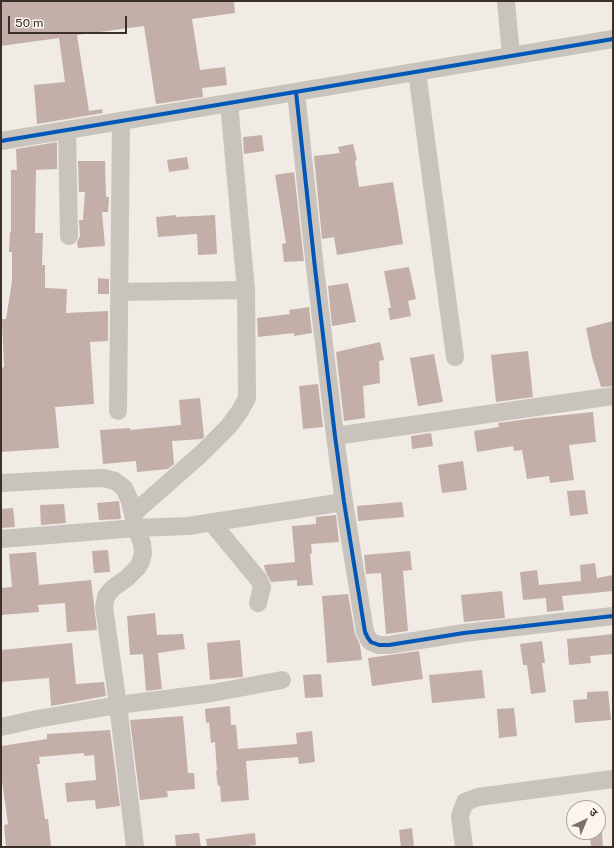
<!DOCTYPE html>
<html>
<head>
<meta charset="utf-8">
<style>
  body { margin:0 }
  #map { position:relative; width:614px; height:848px; overflow:hidden; background:#f0ebe5; font-family:"Public Sans","Noto Sans Devanagari",sans-serif }
  canvas { display:block }
  .frame { position:absolute; inset:0; border:2px solid #3b302b; pointer-events:none }
  .north { position:absolute; left:566px; top:800px; width:40px; height:40px; box-sizing:border-box; background:#fbf5ee; border:1px solid #aea6a0; border-radius:50%; rotate:44deg; font-size:11px; font-weight:700; line-height:16px; text-align:center; color:#3b302b }
  .north::after { content:''; display:block; margin:auto; width:14px; height:18px; background:#7a716c; clip-path:polygon(50% 0,100% 100%,50% 72%,0 100%) }
  .scale { position:absolute; left:8px; top:16px; width:119px; height:18px; box-sizing:border-box; border:2px solid #3b302b; border-top:0; padding-left:5px; font-size:12px; line-height:14px; white-space:nowrap; color:#3b302b; -webkit-text-stroke:3px #fbf5ee; paint-order:stroke }
</style>
</head>
<body>
<div id="map">
<canvas width="614" height="848"></canvas>
<div class="frame"></div>
<div class="north">उ</div>
<div class="scale">50 m</div>
</div>
<script>
const context = document.querySelector('canvas').getContext('2d');
context.lineJoin = 'round';
function fillPath(path, color) { context.fillStyle = color; context.fill(path, 'evenodd'); }
const poly = rows => new Path2D(rows.map(r => 'M' + r).join(''));
function strokePath(path, color, width, dash) { context.strokeStyle = color; context.lineWidth = width; context.lineCap = dash ? 'butt' : 'round'; context.setLineDash(dash || []); context.stroke(path); }
fillPath(poly([
  [1,1,234,1,235,13,192,19,200,70,225,67,227,85,202,88,203,97,156,104,144,26,77,35,89,111,102,109,103,113,37,124,34,85,65,82,59,38,1,46],
  [262,135,264,151,244,154,243,137],
  [57,142,57,169,36,170,35,233,43,233,42,265,45,265,45,288,67,289,66,313,108,311,108,341,90,342,94,404,55,407,59,448,1,452,1,368,4,367,2,319,6,319,12,281,12,252,9,252,10,232,11,232,11,170,17,170,16,149],
  [353,144,357,160,355,161,359,187,393,182,403,244,337,255,334,237,322,239,314,156,340,153,338,147],
  [187,157,189,169,169,172,167,160],
  [78,161,105,161,106,197,109,197,108,212,102,212,105,246,78,248,77,242,80,236,79,220,83,220,85,192,79,192],
  [294,172,304,261,284,262,282,244,286,243,275,175],
  [176,215,176,217,215,215,217,254,198,255,197,234,158,237,156,217],
  [409,267,416,299,408,301,411,316,390,320,388,308,391,308,384,271],
  [98,278,109,279,109,294,98,294],
  [348,283,356,322,332,326,328,286],
  [309,307,312,333,294,336,294,333,258,337,257,318,290,314,289,310],
  [613,321,613,386,601,387,592,357,586,328],
  [380,342,384,360,379,361,380,383,363,386,365,418,344,421,336,352],
  [528,351,533,397,496,402,491,355],
  [434,354,443,402,418,406,410,358],
  [318,384,323,427,303,429,299,386],
  [200,398,204,437,202,439,172,441,174,464,168,469,137,472,136,461,103,464,100,430,130,428,130,430,181,425,179,400],
  [593,412,596,442,569,445,574,480,550,483,549,476,527,479,522,450,514,451,513,446,477,452,474,431,499,427,498,423,535,418],
  [431,433,433,446,412,449,411,436],
  [463,461,467,490,442,493,438,465],
  [585,490,588,514,570,516,567,491],
  [119,501,121,519,99,520,97,503],
  [402,502,404,517,358,521,357,506],
  [64,504,66,523,41,525,40,505],
  [13,508,15,527,1,528,1,509],
  [336,515,339,542,311,544,312,553,310,554,313,585,297,586,297,580,271,582,265,570,264,565,295,562,292,526,316,524,316,517],
  [108,550,110,572,94,573,92,551],
  [410,551,412,570,403,571,408,631,386,634,381,573,366,574,364,555],
  [36,552,39,585,91,580,97,630,67,632,65,603,38,605,39,612,1,615,1,588,12,587,9,554],
  [595,563,597,578,613,575,613,591,562,596,564,610,547,612,546,598,523,600,520,572,537,570,539,585,581,581,580,565],
  [502,591,505,618,464,622,461,595],
  [348,594,355,634,360,645,362,660,327,663,322,596],
  [155,613,157,635,183,634,185,649,158,653,162,689,146,691,143,654,130,655,127,616],
  [613,634,613,654,590,656,591,663,569,665,567,639],
  [240,640,243,677,210,680,207,643],
  [542,641,545,663,542,663,546,692,531,694,527,665,523,665,520,644],
  [72,643,76,684,104,682,106,696,51,706,49,678,1,682,1,650],
  [419,651,423,679,372,686,368,658],
  [482,670,485,698,432,703,429,675],
  [321,674,323,697,305,698,303,675],
  [608,691,611,720,575,723,573,700,587,699,587,692],
  [230,706,231,725,236,725,238,749,297,744,296,733,312,731,315,762,299,764,298,757,246,761,249,800,221,802,220,786,218,786,216,771,217,771,215,742,211,743,209,722,206,723,205,709],
  [514,708,517,736,499,738,497,709],
  [183,716,188,773,194,773,195,789,167,791,168,797,140,800,130,720],
  [110,730,120,806,96,809,95,800,67,802,65,783,96,780,94,755,84,756,84,753,39,757,40,764,37,764,45,819,48,819,51,847,6,847,4,825,8,824,1,774,1,746,47,739,47,734],
  [412,828,414,847,401,847,399,830],
  [590,832,602,832,603,847,591,847],
  [199,833,201,847,176,847,175,835],
  [255,833,256,845,238,847,207,847,206,839]
]), '#c3afa7');
strokePath(poly([
  [506,1,511,56],
  [417,72,455,357],
  [296,92,315,268,335,436,344,502,365,632,368,638,371,642,379,645,389,645,464,633,613,616],
  [67,130,69,236],
  [1,141,613,39],
  [119,292,246,290],
  [118,411,121,121],
  [335,436,613,396],
  [1,483,75,479,104,478,115,481,124,488,130,501,136,528,142,543,143,554,141,561,138,567,127,578,113,588,106,596,104,607,118,705,135,847],
  [134,513,201,454,229,426,240,411,247,398,246,290,229,103],
  [212,523,259,580,262,587,258,603],
  [1,539,136,528,188,526,344,502],
  [1,727,37,719,118,705,212,693,282,680],
  [464,847,460,816,465,802,478,797,613,779]
]), '#c9c3be', 18);
strokePath(poly([
  [296,92,315,268,335,436,344,502,365,632,368,638,371,642,379,645,389,645,464,633,613,616],
  [1,141,613,39]
]), '#0057b8', 4);
</script>
</body>
</html>
